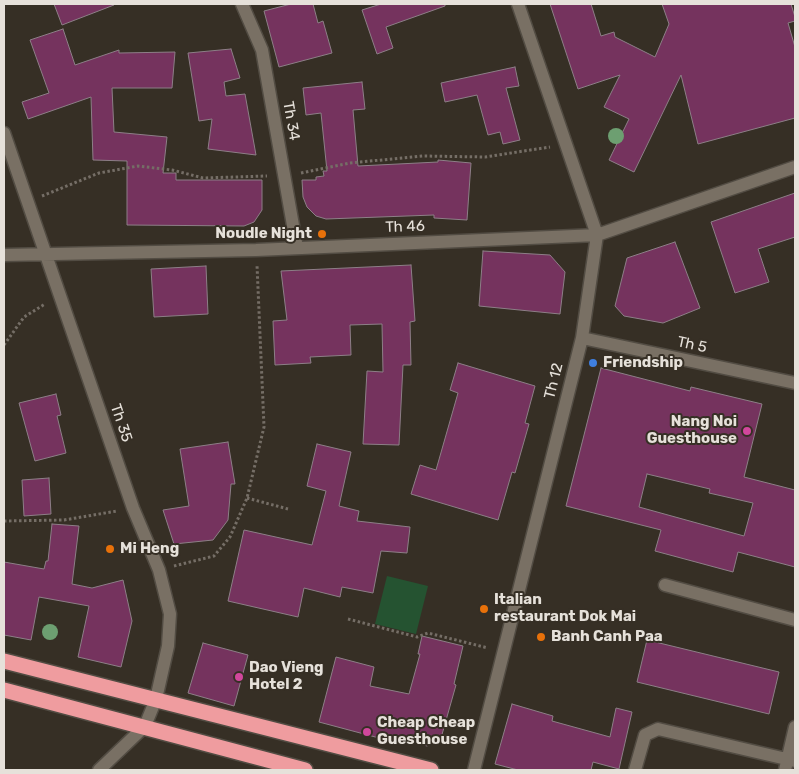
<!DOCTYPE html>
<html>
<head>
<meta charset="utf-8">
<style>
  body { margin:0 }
  #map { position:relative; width:799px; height:774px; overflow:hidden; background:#362f25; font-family:Rubik,sans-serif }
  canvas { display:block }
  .frame { position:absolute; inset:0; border:5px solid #e6e1da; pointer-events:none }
</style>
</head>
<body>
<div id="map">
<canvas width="799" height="774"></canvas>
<div class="frame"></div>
</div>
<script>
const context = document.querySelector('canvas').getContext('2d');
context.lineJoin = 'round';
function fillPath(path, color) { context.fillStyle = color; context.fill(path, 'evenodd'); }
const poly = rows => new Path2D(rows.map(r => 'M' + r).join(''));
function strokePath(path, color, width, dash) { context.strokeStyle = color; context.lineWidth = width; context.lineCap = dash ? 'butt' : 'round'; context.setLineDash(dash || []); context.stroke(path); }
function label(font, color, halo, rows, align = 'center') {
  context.font = font + ' Rubik,sans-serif'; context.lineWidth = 4; context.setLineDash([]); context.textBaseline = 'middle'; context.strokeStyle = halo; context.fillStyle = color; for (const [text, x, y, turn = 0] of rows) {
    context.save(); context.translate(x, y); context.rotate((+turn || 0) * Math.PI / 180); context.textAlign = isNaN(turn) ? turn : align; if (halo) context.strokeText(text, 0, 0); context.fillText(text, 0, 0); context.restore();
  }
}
fillPath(poly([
  [387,576,428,586,416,634,375,624]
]), '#255331');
const building = poly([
  [54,4,114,4,114,5,62,25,54,4],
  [291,4,313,4,318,23,323,21,332,53,279,67,264,11,291,4],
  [381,4,445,4,445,6,386,27,393,48,377,54,362,10,381,4],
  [550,4,591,4,601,36,614,32,615,37,655,57,669,24,662,4,791,4,795,17,795,21,788,23,795,47,795,118,698,144,681,75,634,172,609,160,629,119,604,107,620,75,578,89,550,4],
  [63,29,75,65,119,50,119,53,175,52,172,88,112,88,114,132,167,137,163,173,176,173,176,180,262,180,262,210,254,222,244,226,127,225,127,161,93,160,91,97,28,119,22,102,49,93,30,40,63,29],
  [231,49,240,78,224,82,226,96,245,94,256,155,208,149,212,119,199,121,188,53,231,49],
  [515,67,519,86,506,88,520,140,503,144,500,132,488,135,477,95,445,102,441,83,515,67],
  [362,82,365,109,353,110,358,166,438,162,438,160,471,163,467,220,434,218,434,215,326,219,316,216,307,207,303,197,302,180,316,180,316,177,324,176,323,171,327,171,321,113,306,115,303,88,362,82],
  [795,193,795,237,758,249,769,282,735,293,711,222,795,193],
  [675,242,700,308,663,323,624,316,615,306,627,258,675,242],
  [483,251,550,255,565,272,560,314,479,306,483,251],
  [411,265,415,321,410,322,411,365,403,365,399,445,363,444,367,371,383,372,382,324,350,325,351,355,310,357,311,363,275,365,273,321,287,320,281,271,411,265],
  [206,266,208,314,154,317,151,269,206,266],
  [458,363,535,386,525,423,529,424,515,473,512,472,498,520,411,494,420,465,436,470,458,393,450,390,458,363],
  [601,368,690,391,691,387,762,404,744,477,795,490,795,567,738,552,733,572,655,551,661,530,566,506,601,368],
  [647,474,710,489,709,493,753,503,744,536,639,507,647,474],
  [56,394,61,415,57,416,66,453,35,461,19,403,56,394],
  [228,442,235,484,231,484,228,520,213,540,174,544,163,510,189,506,180,449,228,442],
  [317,444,351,452,339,506,359,511,357,521,410,527,407,553,381,551,373,593,342,587,340,597,304,588,298,617,228,601,244,530,312,545,326,491,307,486,317,444],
  [49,478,51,514,24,516,22,480,49,478],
  [52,524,79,526,72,584,92,588,123,580,132,621,121,667,78,657,89,606,39,597,31,640,4,635,4,562,44,569,46,561,48,561,52,524],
  [422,636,463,646,454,684,456,685,441,738,427,746,380,733,379,738,319,722,336,657,374,667,370,686,409,694,420,654,418,654,422,636],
  [647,640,779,672,769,714,637,682,647,640],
  [203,643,248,655,234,706,188,693,203,643],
  [512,704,553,716,552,721,610,737,616,708,632,712,619,769,593,762,591,770,518,770,495,764,512,704]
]);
fillPath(building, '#75335e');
strokePath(building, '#8d7f87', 1);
const minor = poly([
  [242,4,262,50,297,248],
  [4,133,133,508,159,570,170,614,168,646,156,699,145,726,99,770],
  [4,255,256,250,597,235,795,167],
  [582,338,795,383],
  [665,585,795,620],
  [474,770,582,338,597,235,518,4],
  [635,770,645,735,658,729,795,761],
  [785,770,795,727]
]);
const highway = poly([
  [4,661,431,770],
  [4,690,305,770]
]);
strokePath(minor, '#524c43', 15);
strokePath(highway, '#524c43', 18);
strokePath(poly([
  [301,173,350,163,423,156,485,157,550,147],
  [42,196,99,173,138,166,172,170,203,178,267,176],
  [4,345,24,317,45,304],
  [247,498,288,509],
  [4,521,64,520,117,511],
  [174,566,214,556,230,537,247,498,264,427,257,265],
  [348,619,417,637,428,633,488,648]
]), '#756e66', 3, [2.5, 2.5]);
strokePath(minor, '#797064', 12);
strokePath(highway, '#ef9c9f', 15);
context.fillStyle = '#6d9f71';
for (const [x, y] of [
  [616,136],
  [50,632]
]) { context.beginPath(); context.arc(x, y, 8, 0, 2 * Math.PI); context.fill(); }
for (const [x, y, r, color] of [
  [322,234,5,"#e8710a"],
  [593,363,5,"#3f7fe0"],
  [747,431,5,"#d1479c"],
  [110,549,5,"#e8710a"],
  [484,609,5,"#e8710a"],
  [541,637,5,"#e8710a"],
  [239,677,5,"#d1479c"],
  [367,732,5,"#d1479c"]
]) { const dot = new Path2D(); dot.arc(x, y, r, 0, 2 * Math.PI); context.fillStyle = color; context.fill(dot); strokePath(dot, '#362f25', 2); }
label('15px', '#e6e1da', '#362f25', [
  ["Th 34",291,121,80],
  ["Th 46",405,227,-2],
  ["Th 5",692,345,12],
  ["Th 12",554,381,-76],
  ["Th 35",121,423,71]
]);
label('bold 15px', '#e6e1da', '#362f25', [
  ["Noudle Night",312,234,"right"],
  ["Friendship",603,363],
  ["Nang Noi",737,422,"right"],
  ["Guesthouse",737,439,"right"],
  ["Mi Heng",120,549],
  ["Italian",494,600],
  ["restaurant Dok Mai",494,617],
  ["Banh Canh Paa",551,637],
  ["Dao Vieng",249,668],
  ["Hotel 2",249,685],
  ["Cheap Cheap",377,723],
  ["Guesthouse",377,740]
], 'left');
</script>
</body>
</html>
